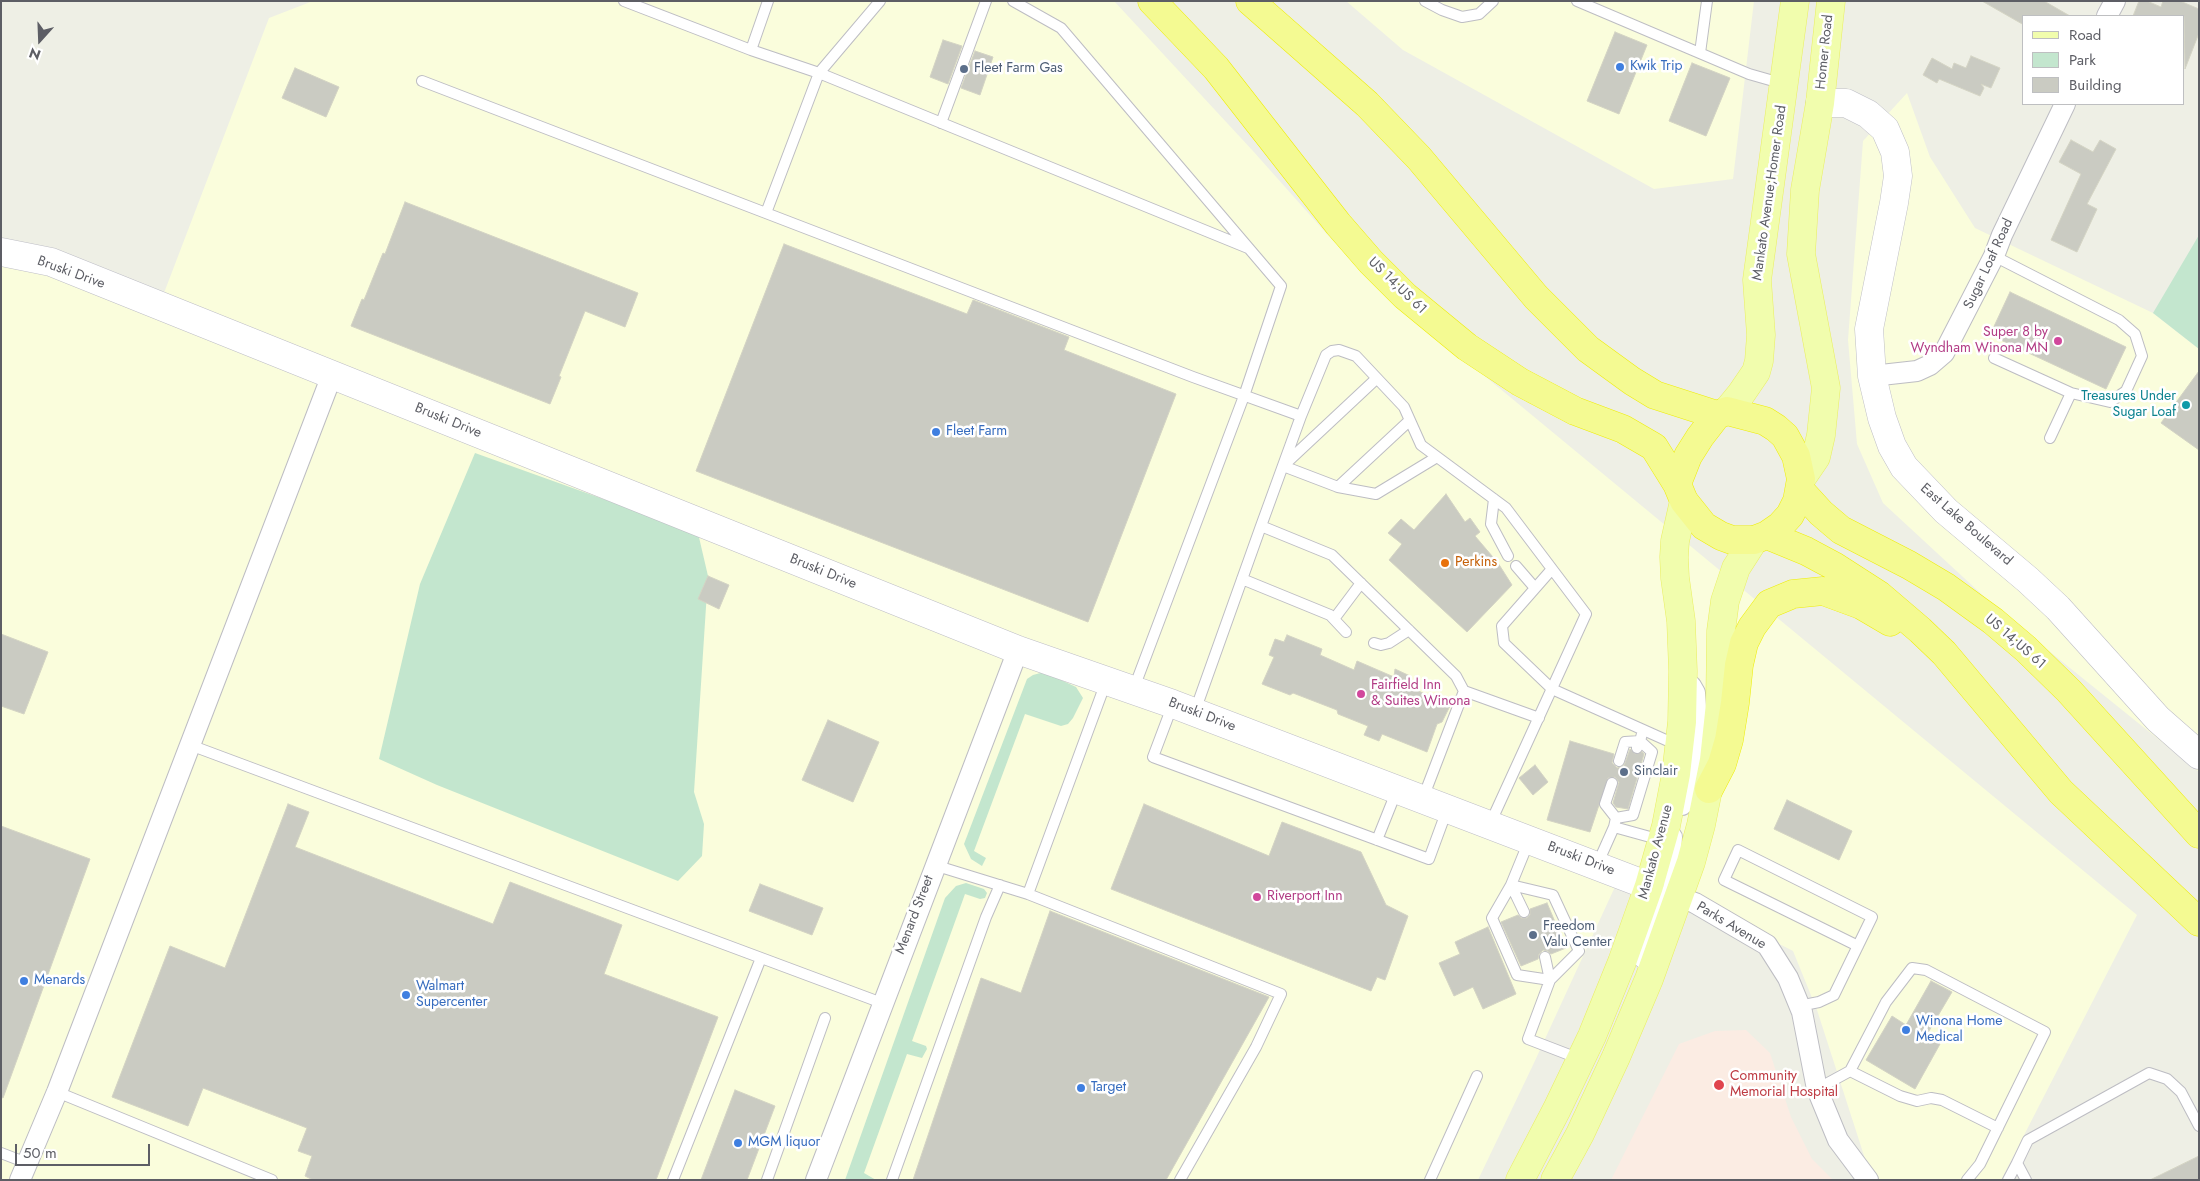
<!DOCTYPE html>
<html>
<head>
<meta charset="utf-8">
<style>
  body { margin:0 }
  #map { position:relative; width:2200px; height:1181px; overflow:hidden; background:#eeefe5; font-family:Jost,sans-serif }
  canvas { display:block }
  .frame { position:absolute; inset:0; border:2px solid #5d5e65; pointer-events:none }
  .legend { position:absolute; left:2022px; top:15px; width:162px; height:90px; box-sizing:border-box; background:#fff; border:1px solid #bebfc1; margin:0; padding:6px 9px; list-style:none; font-size:15px; color:#5d5e65 }
  .legend li { display:flex; align-items:center; gap:10px; height:25px }
  .legend b { width:25px; border:1px solid #bebfc1 }
  .north { position:absolute; left:15px; top:15px; width:50px; height:50px; -webkit-text-stroke:4px #fff; paint-order:stroke; rotate:200deg; font-size:14px; font-weight:700; line-height:20px; text-align:center; color:#5d5e65 }
  .north::after { content:''; display:block; margin:auto; width:18px; height:22px; background:#5d5e65; clip-path:polygon(50% 0,100% 100%,50% 72%,0 100%) }
  .scale { position:absolute; left:15px; top:1144px; width:135px; height:22px; box-sizing:border-box; border:2px solid #5d5e65; border-top:0; padding-left:6px; font-size:15px; line-height:18px; white-space:nowrap; color:#5d5e65; -webkit-text-stroke:4px #fff; paint-order:stroke }
</style>
</head>
<body>
<div id="map">
<canvas width="2200" height="1181"></canvas>
<div class="frame"></div>
<ul class="legend">
<li><b style="height:6px;background:#f1fdad"></b>Road</li>
<li><b style="height:14px;background:#c3e6ce"></b>Park</li>
<li><b style="height:14px;background:#cacbc2"></b>Building</li>
</ul>
<div class="north">N</div>
<div class="scale">50 m</div>
</div>
<script>
const context = document.querySelector('canvas').getContext('2d');
context.lineJoin = 'round';
function fillPath(path, color) { context.fillStyle = color; context.fill(path, 'evenodd'); }
const poly = rows => new Path2D(rows.map(r => 'M' + r).join(''));
function strokePath(path, color, width, dash) { context.strokeStyle = color; context.lineWidth = width; context.lineCap = dash ? 'butt' : 'round'; context.setLineDash(dash || []); context.stroke(path); }
function label(font, color, halo, rows, align = 'center') {
  context.font = font + ' Jost,sans-serif'; context.lineWidth = 5; context.setLineDash([]); context.textBaseline = 'middle'; context.strokeStyle = halo; context.fillStyle = color; for (const [text, x, y, turn = 0] of rows) {
    context.save(); context.translate(x, y); context.rotate((+turn || 0) * Math.PI / 180); context.textAlign = isNaN(turn) ? turn : align; if (halo) context.strokeText(text, 0, 0); context.fillText(text, 0, 0); context.restore();
  }
}
fillPath(poly([
  [313,1,1114,1,1253,151,1334,242,1435,335,2137,915,2001,1180,1879,1180,1868,1168,1817,1010,1793,951,1625,865,1533,1065,1478,1180,1,1180,1,252,159,306,269,18],
  [1346,1,1754,1,1733,179,1654,189,1403,50],
  [1907,93,1930,157,1975,228,2153,313,2199,349,2199,772,2003,614,1883,503,1857,444,1848,340,1863,141]
]), '#fafddc');
fillPath(poly([
  [1746,1030,1770,1053,1791,1117,1812,1159,1833,1180,1611,1180,1679,1044,1715,1031]
]), '#fbece3');
fillPath(poly([
  [2199,235,2199,349,2153,313],
  [475,453,698,533,708,576,694,792,704,824,702,856,678,881,437,785,379,759,420,584],
  [1044,672,1076,687,1083,698,1073,718,1068,724,1061,726,1025,714,974,851,986,858,982,866,971,859,964,844,1027,679,1033,675],
  [966,883,984,889,987,893,985,898,980,899,965,894,912,1041,926,1046,927,1049,922,1058,907,1054,864,1173,876,1180,845,1180,945,898,956,886]
]), '#c3e6ce');
const building = poly([
  [1982,1,2044,1,2070,16,2024,16,2024,25,1982,1],
  [2139,1,2147,1,2161,7,2163,1,2180,1,2199,9,2199,33,2185,69,2184,16,2133,16,2139,1],
  [1615,32,1647,45,1619,114,1587,101,1615,32],
  [943,40,962,46,948,84,930,77,943,40],
  [975,51,993,57,980,95,961,88,975,51],
  [1971,56,2000,68,1991,88,1981,84,1984,88,1980,96,1939,79,1937,83,1923,75,1932,58,1952,69,1954,63,1966,68,1971,56],
  [1692,63,1730,78,1706,136,1669,121,1692,63],
  [295,68,339,87,326,117,282,98,295,68],
  [2071,140,2093,152,2100,140,2116,149,2087,204,2097,209,2077,252,2051,240,2081,174,2059,162,2071,140],
  [405,202,638,293,625,327,585,311,559,376,561,377,550,404,351,326,362,299,364,300,383,253,385,254,405,202],
  [784,244,967,314,973,300,1069,337,1064,350,1176,394,1088,622,696,471,784,244],
  [2010,292,2126,347,2106,389,1990,335,2010,292],
  [2199,371,2199,450,2161,423,2199,371],
  [1446,494,1465,522,1470,518,1480,532,1475,536,1498,563,1512,585,1467,632,1389,560,1402,544,1388,533,1401,519,1414,530,1446,494],
  [708,576,729,585,719,609,698,599,708,576],
  [1,634,48,652,24,714,1,706,1,634],
  [1287,635,1322,649,1320,655,1354,670,1357,661,1394,677,1395,669,1410,676,1406,685,1450,706,1442,722,1437,724,1427,752,1382,734,1379,741,1364,735,1368,726,1338,714,1337,710,1293,693,1290,695,1262,684,1274,657,1269,655,1275,639,1284,642,1287,635],
  [828,720,879,742,853,802,802,780,828,720],
  [1570,741,1614,754,1612,763,1617,768,1624,766,1630,749,1635,754,1642,752,1644,754,1628,809,1616,807,1613,803,1619,782,1615,777,1608,778,1590,832,1547,820,1570,741],
  [1535,765,1548,782,1533,795,1519,778,1535,765],
  [1787,800,1852,831,1839,860,1774,829,1787,800],
  [288,804,309,812,295,847,493,924,510,882,622,925,604,974,718,1017,656,1180,313,1180,305,1176,312,1156,298,1151,307,1128,203,1088,188,1126,112,1097,170,946,225,968,288,804],
  [1144,804,1269,856,1282,822,1361,852,1386,905,1408,916,1385,980,1377,977,1371,991,1111,889,1144,804],
  [1,826,90,859,3,1098,1,1097,1,826],
  [760,884,823,908,812,935,749,911,760,884],
  [1547,903,1566,948,1551,954,1548,951,1543,950,1539,954,1538,959,1521,966,1501,922,1518,915,1521,918,1527,918,1530,915,1530,909,1547,903],
  [1050,911,1269,997,1166,1180,913,1180,981,978,1021,993,1050,911],
  [1488,927,1516,994,1483,1009,1473,987,1454,996,1439,963,1460,954,1455,942,1488,927],
  [1931,981,1952,992,1926,1036,1940,1044,1915,1089,1866,1060,1892,1016,1906,1025,1931,981],
  [735,1090,775,1106,747,1180,701,1180,735,1090],
  [2199,1156,2199,1180,2150,1180,2199,1156]
]);
fillPath(building, '#cacbc2');
strokePath(building, '#d4d4c4', 1);
const lane = poly([
  [624,1,751,50,819,73,1248,248],
  [1013,1,1061,28,1281,286,1244,396,1134,688],
  [1425,1,1442,10,1462,17,1479,14,1493,1],
  [1577,1,1749,74,1784,84],
  [751,50,768,1],
  [1700,53,1707,1],
  [422,81,1193,377,1301,416,1261,526],
  [941,123,986,1],
  [766,213,819,73,880,1],
  [1994,256,2119,320,2135,334,2142,356,2126,391,2110,402,2071,393],
  [1994,358,2071,393,2050,438],
  [1376,379,1283,466,1338,487,1409,421],
  [1301,416,1326,355,1332,351,1339,350,1356,356,1404,407,1421,445,1506,508,1586,614,1490,824],
  [1338,487,1376,494,1437,457],
  [1494,499,1491,524,1508,556],
  [1516,566,1535,588],
  [1552,569,1502,626,1504,643,1552,689,1677,745],
  [1242,579,1330,615,1346,632],
  [1334,619,1361,583],
  [1374,643,1381,645,1389,643,1409,630],
  [1464,691,1539,718],
  [1173,704,1153,757,1429,859,1447,810],
  [1195,711,1261,526,1332,555,1456,676,1464,691,1423,798],
  [190,745,882,1003],
  [1619,761,1625,742,1640,741,1637,748],
  [1612,783,1605,804,1616,818],
  [1614,827,1616,818,1633,815,1652,752,1640,741,1643,730],
  [1377,840,1397,790],
  [1529,841,1511,885,1553,895,1579,951,1550,980,1545,957],
  [934,865,1028,894,1281,994,1256,1047,1180,1180],
  [1597,865,1614,827,1661,840],
  [1511,885,1492,918,1517,975,1550,980,1528,1039,1580,1059],
  [1511,885,1524,912],
  [1028,894,1106,682],
  [1799,1006,1819,1002,1834,995,1872,917,1738,850,1724,880,1858,946],
  [1850,1071,1900,1096,1917,1101,1931,1098,1942,1100,1998,1128],
  [1817,1089,1850,1071,1886,1002,1912,968,1926,970,2045,1032,1980,1164,1967,1180],
  [57,1092,272,1180],
  [1,1153,27,1163],
  [2017,1163,2028,1140,2149,1073,2167,1079,2181,1092,2199,1126],
  [673,1180,761,958],
  [767,1180,825,1018],
  [892,1180,986,917,1000,885],
  [1430,1180,1477,1076],
  [2008,1180,2017,1163,2026,1180]
]);
const street = poly([
  [2107,16,2115,1],
  [1872,376,1917,371,1930,365,1944,353,1994,256,2002,235,2065,104],
  [1682,805,1694,757,1697,723,1695,693,1691,686],
  [1672,837,1670,865,1674,889,1679,897,1695,903,1767,945,1788,978,1802,1012,1817,1089,1838,1140,1868,1180],
  [20,1180,57,1092,332,375],
  [816,1180,1018,650]
]);
const secondary = poly([
  [1820,103,1846,103,1868,114,1885,129,1895,152,1898,176,1894,203,1869,329,1872,376,1882,418,1892,446,1904,467,1946,511,2028,580,2058,608,2158,719,2199,755],
  [1,252,51,262,1018,650,1173,704,1649,886,1655,906,1656,916,1654,928,1646,955]
]);
const primary = poly([
  [1727,411,1741,394,1756,372,1759,361,1761,335,1757,280,1795,1],
  [1801,479,1816,457,1821,435,1826,388,1801,254,1805,190,1820,103,1831,1],
  [1520,1180,1557,1109,1592,1036,1622,962,1649,886,1666,826,1676,774,1682,722,1683,671,1681,621,1675,578,1674,557,1675,541,1684,501],
  [1555,1180,1580,1134,1616,1057,1649,979,1691,862,1701,825,1714,760,1720,704,1721,631,1725,601,1736,568,1754,540]
]);
const highway = poly([
  [1152,1,1216,68,1338,224,1371,262,1405,296,1467,347,1520,382,1575,411,1623,429,1654,447,1677,484,1684,501,1704,526,1721,536,1732,540,1754,540,1767,535,1780,526,1790,515,1797,501,1801,479,1796,456,1785,436,1776,428,1765,421,1727,411,1717,415,1700,437,1688,456,1677,484],
  [1250,1,1367,104,1419,158,1536,297,1588,349,1632,381,1655,395,1717,415],
  [1800,490,1821,513,1841,530,1909,565,1946,587,1993,621,2026,649,2069,691,2199,834],
  [1767,535,1806,551,1834,566,1879,595,1920,630,1944,653,2061,792,2199,922],
  [1709,789,1722,764,1729,740,1735,703,1739,665,1744,643,1752,627,1769,604,1793,594,1823,591,1861,605,1890,622]
]);
strokePath(lane, '#bdbdc3', 12);
strokePath(street, '#bdbdc3', 22);
strokePath(secondary, '#bebec6', 29);
strokePath(primary, '#e9ee60', 29);
strokePath(highway, '#eeed07', 29);
strokePath(lane, '#fff', 10);
strokePath(street, '#fff', 20);
strokePath(secondary, '#fff', 28);
strokePath(primary, '#f1fdad', 28);
strokePath(highway, '#f4fa92', 28);
for (const [x, y, r, color] of [
  [1620,67,5,"#3f7fe0"],
  [964,69,5,"#5c6f8a"],
  [2058,341,5,"#d1479c"],
  [2186,405,5,"#0f9aa8"],
  [936,432,5,"#3f7fe0"],
  [1445,563,5,"#e8710a"],
  [1361,694,5,"#d1479c"],
  [1624,772,5,"#5c6f8a"],
  [1257,897,5,"#d1479c"],
  [1533,935,5,"#5c6f8a"],
  [24,981,5,"#3f7fe0"],
  [406,995,5,"#3f7fe0"],
  [1906,1030,5,"#3f7fe0"],
  [1719,1085,6,"#e0444e"],
  [1081,1088,5,"#3f7fe0"],
  [738,1143,5,"#3f7fe0"]
]) { const dot = new Path2D(); dot.arc(x, y, r, 0, 2 * Math.PI); context.fillStyle = color; context.fill(dot); strokePath(dot, '#fff', 2); }
label('14px', '#5d5e65', '#fff', [
  ["Homer Road",1825,52,-84],
  ["Mankato Avenue;Homer Road",1770,193,-82],
  ["Sugar Loaf Road",1989,264,-65],
  ["Bruski Drive",71,273,20],
  ["US 14;US 61",1397,286,44],
  ["Bruski Drive",448,421,22],
  ["East Lake Boulevard",1966,525,41],
  ["Bruski Drive",823,572,22],
  ["US 14;US 61",2015,642,41],
  ["Bruski Drive",1202,715,21],
  ["Mankato Avenue",1656,852,-75],
  ["Bruski Drive",1581,859,21],
  ["Menard Street",915,915,-69],
  ["Parks Avenue",1731,926,31]
]);
label('14px', '#366cbe', '#fff', [
  ["Kwik Trip",1630,67],
  ["Fleet Farm",946,432],
  ["Menards",34,981],
  ["Walmart",416,987],
  ["Supercenter",416,1003],
  ["Winona Home",1916,1022],
  ["Medical",1916,1038],
  ["Target",1091,1088],
  ["MGM liquor",748,1143]
], 'left');
label('14px', '#4e5e75', '#fff', [
  ["Fleet Farm Gas",974,69],
  ["Sinclair",1634,772],
  ["Freedom",1543,927],
  ["Valu Center",1543,943]
], 'left');
label('14px', '#b23c85', '#fff', [
  ["Super 8 by",2048,333,"right"],
  ["Wyndham Winona MN",2048,349,"right"],
  ["Fairfield Inn",1371,686],
  ["& Suites Winona",1371,702],
  ["Riverport Inn",1267,897]
], 'left');
label('14px', '#0d838f', '#fff', [
  ["Treasures Under",2176,397],
  ["Sugar Loaf",2176,413]
], 'right');
label('14px', '#c56008', '#fff', [
  ["Perkins",1455,563]
], 'left');
label('14px', '#be3a42', '#fff', [
  ["Community",1730,1077],
  ["Memorial Hospital",1730,1093]
], 'left');
</script>
</body>
</html>
